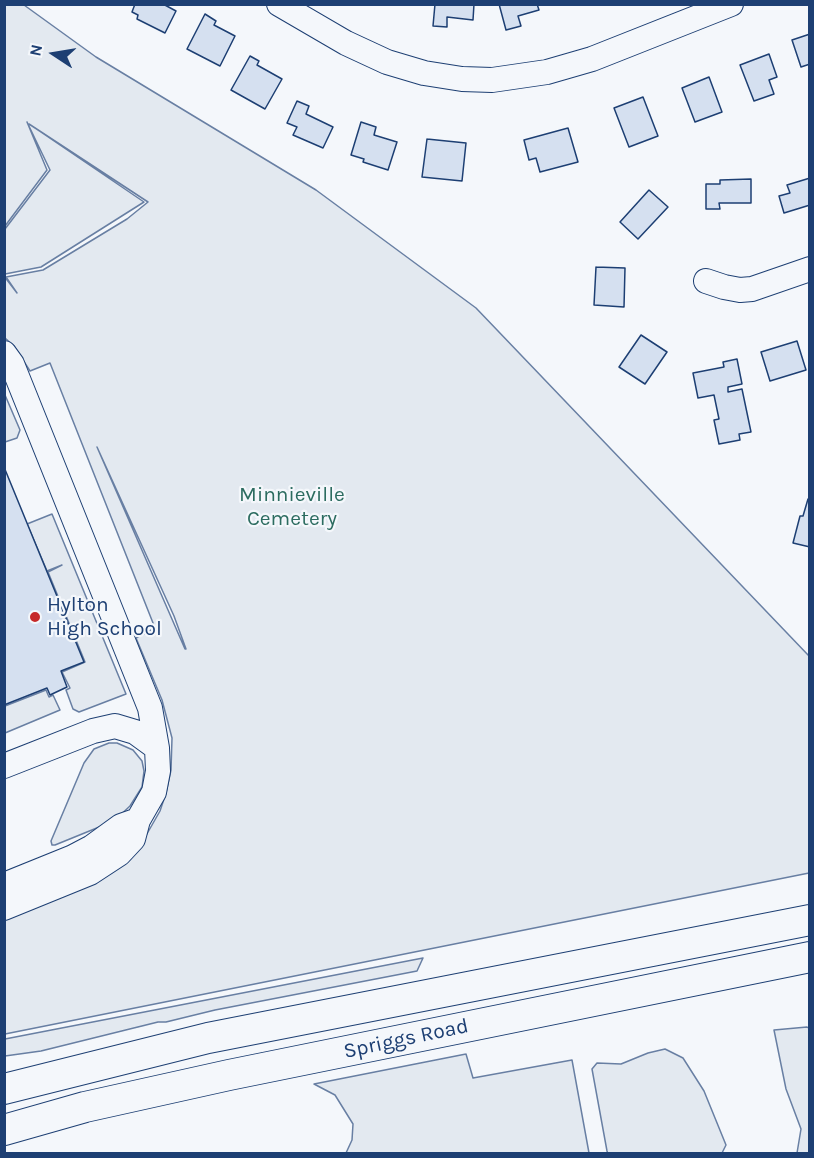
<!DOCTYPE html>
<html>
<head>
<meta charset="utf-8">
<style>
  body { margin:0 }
  #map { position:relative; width:814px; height:1158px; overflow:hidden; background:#f4f7fb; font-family:Karla,sans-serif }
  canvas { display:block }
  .frame { position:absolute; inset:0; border:6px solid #1d3f73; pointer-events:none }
  .north { position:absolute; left:24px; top:24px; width:60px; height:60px; -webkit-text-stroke:4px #f4f7fb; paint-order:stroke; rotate:282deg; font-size:16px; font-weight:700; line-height:24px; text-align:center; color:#1d3f73 }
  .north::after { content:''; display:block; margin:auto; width:21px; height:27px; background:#1d3f73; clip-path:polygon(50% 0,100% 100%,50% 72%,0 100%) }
</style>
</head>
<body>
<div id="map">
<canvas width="814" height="1158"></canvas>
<div class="frame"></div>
<div class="north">N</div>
</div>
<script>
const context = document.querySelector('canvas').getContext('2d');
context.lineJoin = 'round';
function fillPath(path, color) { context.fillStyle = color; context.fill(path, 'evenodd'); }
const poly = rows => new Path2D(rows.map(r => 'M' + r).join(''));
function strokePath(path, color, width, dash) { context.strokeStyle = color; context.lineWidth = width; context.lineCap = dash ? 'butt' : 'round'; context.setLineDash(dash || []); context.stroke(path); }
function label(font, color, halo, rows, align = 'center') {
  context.font = font + ' Karla,sans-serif'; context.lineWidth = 4.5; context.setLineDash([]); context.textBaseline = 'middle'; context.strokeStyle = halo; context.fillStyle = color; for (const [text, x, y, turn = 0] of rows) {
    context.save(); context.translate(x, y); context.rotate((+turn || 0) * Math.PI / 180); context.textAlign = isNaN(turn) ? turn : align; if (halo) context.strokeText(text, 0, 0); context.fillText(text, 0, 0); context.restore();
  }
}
const green = poly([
  [5,5,24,5,96,57,316,190,476,308,809,656,809,873,5,1034,5,918,144,839,160,811,166,793,171,770,172,738,162,700,136,638,155,628,50,363,30,371,14,346,5,338,4,276,17,293,6,277,43,270,127,219,148,202,29,124,144,202,41,267,5,274,5,229,50,170,27,122,47,170,5,226,5,5],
  [97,447,174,616,186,649,185,649,97,447],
  [5,395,20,430,17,438,5,442,5,395],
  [52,514,126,694,79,712,73,709,66,690,70,688,62,672,85,662,48,572,62,565,47,571,27,524,52,514],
  [46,690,49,697,53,695,60,710,5,733,5,706,46,690],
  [109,743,117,743,133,750,142,761,144,771,142,787,130,806,114,821,55,845,52,845,51,841,84,763,94,749,109,743],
  [423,958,417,971,215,1010,166,1022,158,1022,41,1051,5,1056,5,1039,423,958],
  [807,1027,810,1029,809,1153,797,1153,801,1129,786,1089,774,1030,807,1027],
  [665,1049,683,1058,704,1091,726,1145,722,1153,608,1154,607,1151,592,1069,597,1063,621,1064,648,1053,665,1049],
  [466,1054,473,1078,572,1060,589,1153,346,1153,352,1140,353,1124,335,1095,314,1084,466,1054]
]);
fillPath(green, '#e3e9f0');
strokePath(green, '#687fa3', 1.5);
const building = poly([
  [135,4,163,4,176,11,165,33,137,19,138,15,132,12,135,4],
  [435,4,474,4,473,20,447,17,447,27,433,26,435,4],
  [499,4,537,4,539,10,518,16,521,26,506,30,499,4],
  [205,14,216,21,214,25,235,36,220,66,187,49,205,14],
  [810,34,810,64,801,67,792,40,810,34],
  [769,54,777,77,769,80,774,94,754,101,740,65,769,54],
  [250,56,259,61,257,65,282,79,265,109,231,90,250,56],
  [709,77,722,112,695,122,682,88,709,77],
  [643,97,658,136,629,147,614,108,643,97],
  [297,101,309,106,306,114,333,127,323,148,293,135,297,127,287,123,297,101],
  [361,122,376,127,374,135,397,142,388,170,363,162,364,159,351,155,361,122],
  [568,128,578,162,540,172,536,158,529,160,524,140,568,128],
  [427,139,466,143,462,181,422,177,427,139],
  [810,178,810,205,784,213,779,196,790,193,787,185,810,178],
  [751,179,751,203,719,203,720,209,706,209,706,184,720,184,720,180,751,179],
  [649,190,668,207,638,239,620,222,649,190],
  [596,267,625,268,624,307,594,305,596,267],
  [641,335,667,352,645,384,619,367,641,335],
  [797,341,806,370,770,381,761,352,797,341],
  [737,359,742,384,728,387,728,392,742,389,751,432,739,434,740,440,719,444,714,420,719,419,714,395,698,398,693,373,724,367,723,362,737,359],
  [4,467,84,662,61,671,67,687,50,695,47,688,4,705,4,467],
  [808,499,810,499,810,547,793,543,800,516,803,516,808,499]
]);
fillPath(building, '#d5e0f0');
strokePath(building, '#1d3f73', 1.5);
const minor = poly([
  [279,4,346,43,387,62,424,73,462,79,492,80,547,72,592,59,731,4],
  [706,281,724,287,740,290,752,289,810,269],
  [4,353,12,364,150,708,157,748,158,771,154,792,138,820,133,839,119,854,90,873,4,908],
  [4,766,93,731,115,726,135,732,157,748],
  [4,885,73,857,92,847,121,826,138,820]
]);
const major = poly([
  [4,1089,208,1038,810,920],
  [4,1130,85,1107,229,1075,810,957]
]);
strokePath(minor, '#1d3f73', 26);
strokePath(major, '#1d3f73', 32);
strokePath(minor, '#f4f7fb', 24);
strokePath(major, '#f4f7fb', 30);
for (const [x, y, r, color] of [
  [35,617,6,"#c62828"]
]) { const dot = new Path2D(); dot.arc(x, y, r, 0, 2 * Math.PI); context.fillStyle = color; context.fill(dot); strokePath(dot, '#f4f7fb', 2); }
label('21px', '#2c6c60', '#f4f7fb', [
  ["Minnieville",292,495],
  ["Cemetery",292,519]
]);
label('21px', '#1d3f73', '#f4f7fb', [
  ["Hylton",47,605],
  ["High School",47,629]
], 'left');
label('21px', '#1d3f73', '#f4f7fb', [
  ["Spriggs Road",406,1039,-12]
]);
</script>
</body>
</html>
